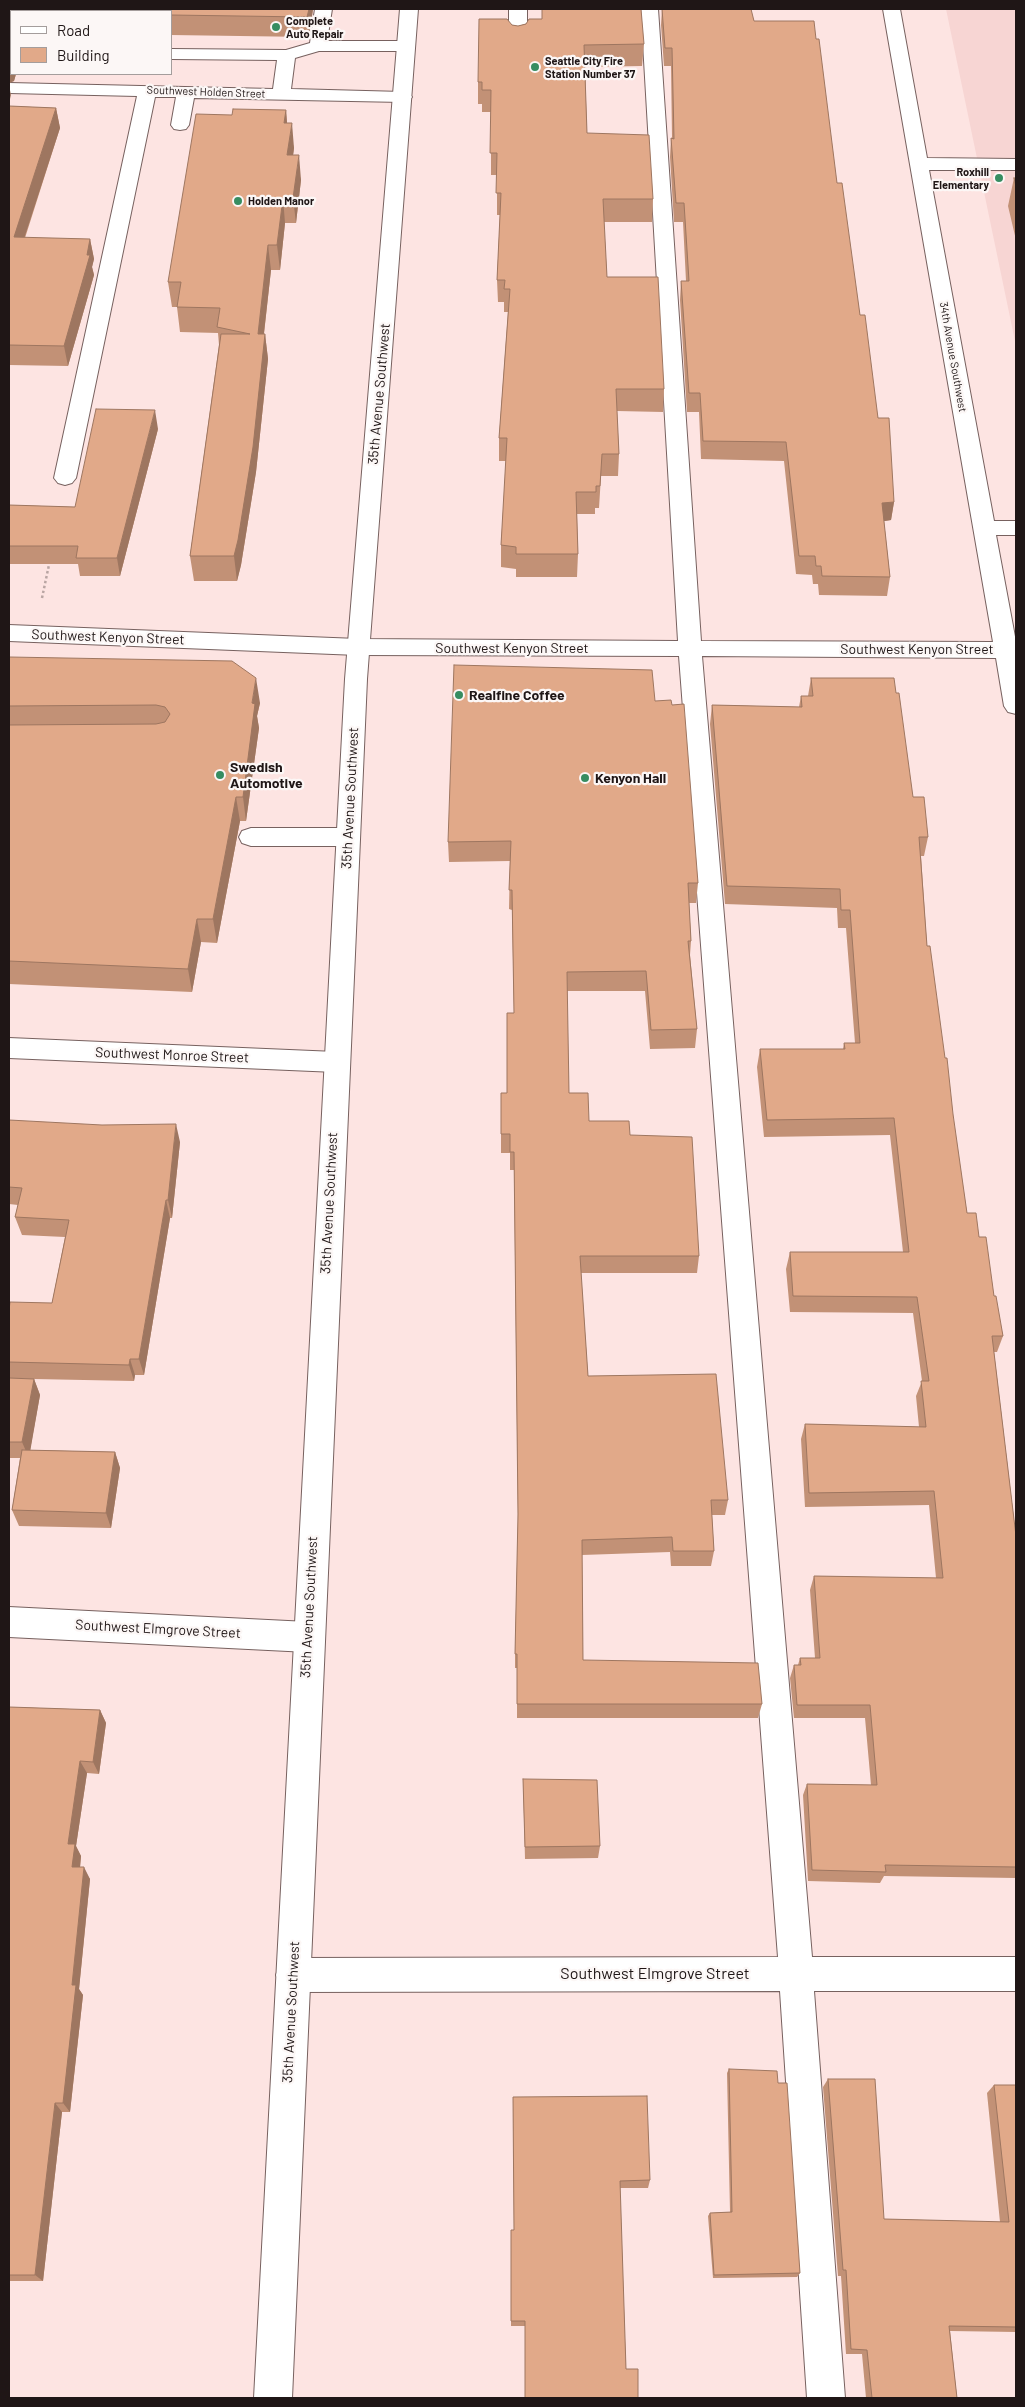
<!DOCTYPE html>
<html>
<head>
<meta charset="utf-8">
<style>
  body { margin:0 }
  #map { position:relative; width:1025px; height:2407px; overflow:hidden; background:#fde4e2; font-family:Barlow,sans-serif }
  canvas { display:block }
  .frame { position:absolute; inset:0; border:10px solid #1f1616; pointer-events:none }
  .legend { position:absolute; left:10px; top:10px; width:162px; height:65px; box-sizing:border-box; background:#fcf7f6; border:1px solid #a49d9c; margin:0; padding:6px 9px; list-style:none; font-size:15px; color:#1f1616 }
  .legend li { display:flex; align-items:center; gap:10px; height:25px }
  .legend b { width:25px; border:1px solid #a49d9c }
</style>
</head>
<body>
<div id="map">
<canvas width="1025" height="2407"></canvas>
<div class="frame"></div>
<ul class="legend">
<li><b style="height:6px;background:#fff"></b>Road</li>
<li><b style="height:14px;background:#e1a989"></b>Building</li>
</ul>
</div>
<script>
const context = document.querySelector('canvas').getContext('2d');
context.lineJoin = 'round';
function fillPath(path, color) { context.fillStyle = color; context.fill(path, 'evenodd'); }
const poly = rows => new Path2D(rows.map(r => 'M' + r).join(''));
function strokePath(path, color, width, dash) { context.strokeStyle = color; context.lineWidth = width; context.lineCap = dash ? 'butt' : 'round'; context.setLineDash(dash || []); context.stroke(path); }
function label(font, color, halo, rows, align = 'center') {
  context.font = font + ' Barlow,sans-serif'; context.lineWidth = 4.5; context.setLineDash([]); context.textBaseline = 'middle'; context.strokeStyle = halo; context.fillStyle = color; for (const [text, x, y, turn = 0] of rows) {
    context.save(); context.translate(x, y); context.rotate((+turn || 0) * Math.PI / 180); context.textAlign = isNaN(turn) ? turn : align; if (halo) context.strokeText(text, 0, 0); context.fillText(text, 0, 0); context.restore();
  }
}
fillPath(poly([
  [946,9,1016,9,1016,346]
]), '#f7d5d3');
const minor = poly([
  [315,9,332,9,327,41,406,41,412,42,415,46,412,50,406,51,319,51,295,58,291,89,403,92,409,93,412,97,409,101,403,102,194,98,189,125,186,129,180,130,174,129,171,125,176,97,155,97,76,478,72,483,65,485,58,483,54,478,137,96,9,93,9,83,273,89,277,60,171,59,171,49,286,50,310,43,315,9],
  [509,9,527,9,527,41,524,45,518,46,512,45,509,41,509,9],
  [641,9,658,9,701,641,993,642,883,9,900,9,927,158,1016,159,1016,170,929,170,994,521,1016,521,1016,535,996,535,1016,642,1016,714,1008,712,1004,706,996,658,702,656,812,1957,1016,1957,1016,1991,814,1991,845,2398,807,2398,780,1991,293,1992,281,1987,276,1975,281,1963,293,1958,778,1957,679,656,358,655,9,641,9,625,358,639,678,641,641,9],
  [251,828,348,828,357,831,360,837,357,843,348,846,251,846,242,843,239,837,242,831,251,828],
  [9,1038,336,1052,345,1055,349,1062,345,1069,336,1072,9,1058,9,1038],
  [9,1607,308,1622,319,1627,324,1637,319,1647,308,1652,9,1637,9,1607]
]);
const major = poly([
  [400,9,418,9,367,679,292,2398,254,2398,345,679,400,9]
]);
strokePath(minor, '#77615f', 2);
strokePath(major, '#77615f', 2);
strokePath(poly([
  [42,598,50,560]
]), '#b9a5a3', 2.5, [2.5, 2.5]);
fillPath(minor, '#fff');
fillPath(major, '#fff');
fillPath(poly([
  [9,9,313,9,309,37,171,35,171,11,11,11,11,74,16,74,14,81,9,83],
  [542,9,644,44,642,66,585,67,587,133,653,199,652,222,604,222,607,277,664,389,663,412,617,411,619,454,618,476,601,476,599,508,595,508,595,514,577,514,578,554,577,577,516,577,516,569,501,567,501,545,506,461,499,461,499,438,508,312,504,312,504,302,498,302,497,280,500,215,497,215,497,175,491,175,491,112,482,112,482,104,478,104,478,82,512,25,518,26,542,19],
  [662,9,754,21,837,183,878,418,894,502,891,520,884,521,890,577,887,596,819,595,818,584,813,584,812,575,796,574,784,461,701,459,699,412,687,412,680,300,681,281,686,281,683,222,674,222,670,157,671,138,672,138,671,66,664,66,661,25],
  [9,106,56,108,60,128,25,238,90,239,94,259,92,267,94,275,68,366,9,365],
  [286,110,287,123,294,148,293,155,301,180,296,223,285,223,280,270,271,270,264,334,265,334,268,359,256,472,241,565,237,581,194,581,190,556,219,345,218,333,180,332,177,307,172,307,168,282],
  [1014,178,1016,178,1016,240,1008,206],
  [158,429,120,576,80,576,78,564,9,564,9,505,75,507],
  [9,657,260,703,257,716,259,728,246,821,240,821,217,943,201,942,192,992,9,984],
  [811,678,913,797,928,837,924,856,921,856,927,946,967,1213,979,1237,994,1296,1003,1336,997,1352,994,1352,1016,1536,1016,1878,884,1876,880,1883,808,1881,803,1795,807,1784,871,1785,865,1718,794,1718,790,1678,794,1665,798,1665,800,1658,815,1658,810,1590,814,1576,936,1578,929,1505,805,1507,801,1439,805,1424,919,1427,916,1396,922,1381,913,1313,790,1312,786,1269,790,1252,903,1252,890,1135,764,1137,757,1067,760,1049,843,1049,844,1043,855,1043,846,928,838,928,837,908,725,904,710,724,712,705,799,707,801,696,808,696],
  [655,701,698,883,696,903,689,903,691,941,690,955,697,1029,695,1048,650,1049,645,991,567,991,569,1093,589,1121,630,1135,699,1256,697,1273,581,1273,588,1376,728,1500,725,1515,712,1515,714,1551,711,1566,671,1566,670,1552,582,1555,583,1660,762,1704,758,1718,517,1718,517,1668,515,1668,515,1654,518,1521,514,1170,510,1170,510,1153,501,1153,501,1093,507,1093,514,1013,512,910,509,909,510,861,449,862,448,842],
  [9,1120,180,1142,172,1218,170,1218,144,1375,135,1375,134,1381,34,1379,40,1395,30,1450,115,1452,120,1468,111,1528,19,1526,12,1510,20,1458,9,1458,9,1310,52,1303,65,1237,22,1235,15,1217,18,1205,9,1204],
  [9,1707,100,1710,106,1723,99,1774,87,1773,76,1846,81,1856,80,1867,90,1879,79,1989,83,1995,70,2112,62,2112,43,2281,9,2281],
  [523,1779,600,1846,598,1858,525,1859],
  [729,2069,778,2083,800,2273,797,2277,713,2278,708,2216,710,2213,730,2212,727,2073],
  [828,2079,884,2219,1000,2222,987,2093,994,2085,1016,2085,1016,2332,950,2331,957,2398,866,2398,862,2354,846,2354,841,2276,838,2276,823,2087],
  [513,2097,650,2180,648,2188,620,2188,626,2369,638,2398,525,2326,511,2326,511,2230,514,2230]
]), '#c29176');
fillPath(poly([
  [309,9,313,9,309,37,307,17],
  [11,58,11,74,16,74,14,81,9,83,9,62],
  [9,85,11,95,9,103],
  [56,108,60,128,18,257,14,237],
  [286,110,288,135,284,123],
  [292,123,294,148,290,180,287,155],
  [299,155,301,180,296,223,293,198],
  [283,198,285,223,280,270,277,245],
  [90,239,94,259,92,267,94,275,68,366,64,346],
  [268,245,271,270,261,359,258,334],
  [265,334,268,359,256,472,241,565,237,581,234,556],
  [155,410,158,429,120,576,117,558],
  [894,502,891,520,879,522,882,503],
  [256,678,260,703,257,716,259,728,246,821,243,797,252,703],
  [236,797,240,821,217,943,213,919],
  [197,919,201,942,192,992,188,969],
  [176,1124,180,1142,172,1218,168,1200],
  [166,1200,170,1218,144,1375,139,1359],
  [130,1359,135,1375,134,1381,129,1365],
  [34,1379,40,1395,29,1458,22,1442],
  [115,1452,120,1468,111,1528,106,1513],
  [100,1710,106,1723,99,1774,93,1762],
  [80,1761,87,1773,76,1846,81,1856,79,1879,72,1867,68,1844],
  [84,1867,90,1879,79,1989,83,1995,70,2112,63,2103,72,1985],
  [55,2103,62,2112,43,2281,35,2275]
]), '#9e7660');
const building = poly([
  [9,9,309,9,307,17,171,15,171,11,11,11,11,58,10,62,9,62,9,9],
  [542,9,641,9,644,44,584,45,587,133,649,135,653,199,603,199,607,277,658,277,664,389,616,389,619,454,602,454,600,486,596,486,596,492,576,492,578,554,516,554,516,547,501,545,507,438,499,438,510,289,504,289,505,280,497,280,501,193,496,193,497,153,490,153,491,90,482,90,482,82,478,82,479,19,507,19,512,25,518,26,526,24,529,19,542,19,542,9],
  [662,9,751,9,754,21,814,21,816,39,819,39,837,183,842,183,860,315,865,315,878,418,889,418,894,502,882,503,890,577,822,576,821,566,816,566,815,556,799,556,786,442,703,441,700,393,689,393,681,281,689,281,684,203,676,203,671,138,674,139,672,48,665,48,662,9],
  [9,106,56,108,14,237,90,239,87,255,90,255,64,346,9,345,9,106],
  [233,109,286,110,284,123,292,123,287,155,299,155,293,198,283,198,277,245,268,245,258,334,265,334,253,447,238,540,234,556,190,556,221,334,250,334,217,327,220,308,177,307,181,282,168,282,196,114,232,115,233,109],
  [1014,178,1016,178,1016,187,1014,178],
  [96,409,155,410,117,558,76,558,78,546,9,546,9,505,75,507,96,409],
  [9,657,232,661,256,678,252,703,255,704,243,797,236,797,213,919,197,919,188,969,9,961,9,725,156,724,165,722,170,714,165,707,156,705,9,706,9,657],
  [454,665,652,670,655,701,671,700,672,705,684,704,698,883,688,883,691,941,688,941,697,1029,651,1030,646,971,567,972,569,1093,588,1093,589,1121,629,1121,630,1135,692,1137,699,1256,580,1256,588,1376,716,1374,728,1500,711,1500,714,1551,673,1551,672,1537,582,1540,583,1660,758,1663,762,1704,517,1704,517,1654,515,1654,518,1514,514,1152,510,1152,510,1134,501,1134,501,1093,507,1093,507,1013,514,1013,512,890,509,890,511,841,448,842,454,665],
  [811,678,894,678,896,693,899,693,913,797,924,797,928,837,919,837,927,946,930,946,945,1058,947,1058,953,1114,967,1213,976,1213,979,1237,986,1237,994,1296,996,1296,1003,1336,992,1336,1016,1536,1016,1867,885,1865,886,1872,812,1870,807,1784,877,1785,870,1705,797,1705,794,1665,801,1665,800,1658,820,1658,814,1576,943,1578,934,1491,809,1493,805,1424,926,1427,921,1381,929,1381,917,1297,793,1296,790,1252,909,1252,894,1118,767,1120,760,1049,845,1049,844,1043,860,1043,850,910,841,910,840,889,727,886,712,705,802,707,801,696,813,696,811,678],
  [9,1120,102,1125,176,1124,168,1200,166,1200,139,1359,130,1359,129,1365,9,1362,9,1310,10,1302,52,1303,69,1220,15,1217,22,1188,9,1187,9,1120],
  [9,1378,34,1379,22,1442,9,1442,9,1378],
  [22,1450,115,1452,106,1513,12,1510,22,1450],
  [9,1707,100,1710,93,1762,80,1761,68,1844,75,1844,72,1867,84,1867,72,1985,76,1985,63,2103,55,2103,35,2275,9,2275,9,1707],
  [523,1779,597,1780,600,1846,525,1847,523,1779],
  [729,2069,777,2071,778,2083,787,2083,800,2273,714,2275,710,2213,732,2212,729,2069],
  [828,2079,875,2079,884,2219,1009,2222,994,2085,1016,2085,1016,2327,949,2326,957,2398,872,2398,867,2350,851,2349,846,2270,843,2270,828,2079],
  [647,2096,650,2180,620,2181,626,2369,638,2369,638,2398,525,2398,525,2321,511,2321,511,2230,514,2230,513,2097,647,2096]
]);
fillPath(building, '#e1a989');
strokePath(building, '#9e7660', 1);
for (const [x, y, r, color] of [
  [276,27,5,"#378d61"],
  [535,67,5,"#378d61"],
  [999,178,5,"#378d61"],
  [238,201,5,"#378d61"],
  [459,695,5,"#378d61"],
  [220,775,5,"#378d61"],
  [585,778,5,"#378d61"]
]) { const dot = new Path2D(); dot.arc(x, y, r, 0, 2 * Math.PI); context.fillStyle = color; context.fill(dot); strokePath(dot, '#fcf7f6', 2); }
label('bold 11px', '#1f1616', '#fcf7f6', [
  ["Complete",286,21],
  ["Auto Repair",286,34],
  ["Seattle City Fire",545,61],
  ["Station Number 37",545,74],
  ["Roxhill",989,172,"right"],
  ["Elementary",989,185,"right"],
  ["Holden Manor",248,201]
], 'left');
label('11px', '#1f1616', '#fcf7f6', [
  ["Southwest Holden Street",206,92,2],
  ["34th Avenue Southwest",953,357,80]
]);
label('14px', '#1f1616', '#fcf7f6', [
  ["35th Avenue Southwest",379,394,-85],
  ["Southwest Kenyon Street",108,637,2],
  ["Southwest Kenyon Street",512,648],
  ["Southwest Kenyon Street",917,649],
  ["35th Avenue Southwest",350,798,-87],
  ["Southwest Monroe Street",172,1055,2],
  ["35th Avenue Southwest",329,1203,-87],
  ["35th Avenue Southwest",309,1607,-87],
  ["Southwest Elmgrove Street",158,1629,3],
  ["35th Avenue Southwest",291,2012,-87]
]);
label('bold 14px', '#1f1616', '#fcf7f6', [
  ["Realfine Coffee",469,695],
  ["Swedish",230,767],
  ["Automotive",230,783],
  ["Kenyon Hall",595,778]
], 'left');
label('16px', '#1f1616', '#fcf7f6', [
  ["Southwest Elmgrove Street",655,1974]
]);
</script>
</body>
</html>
